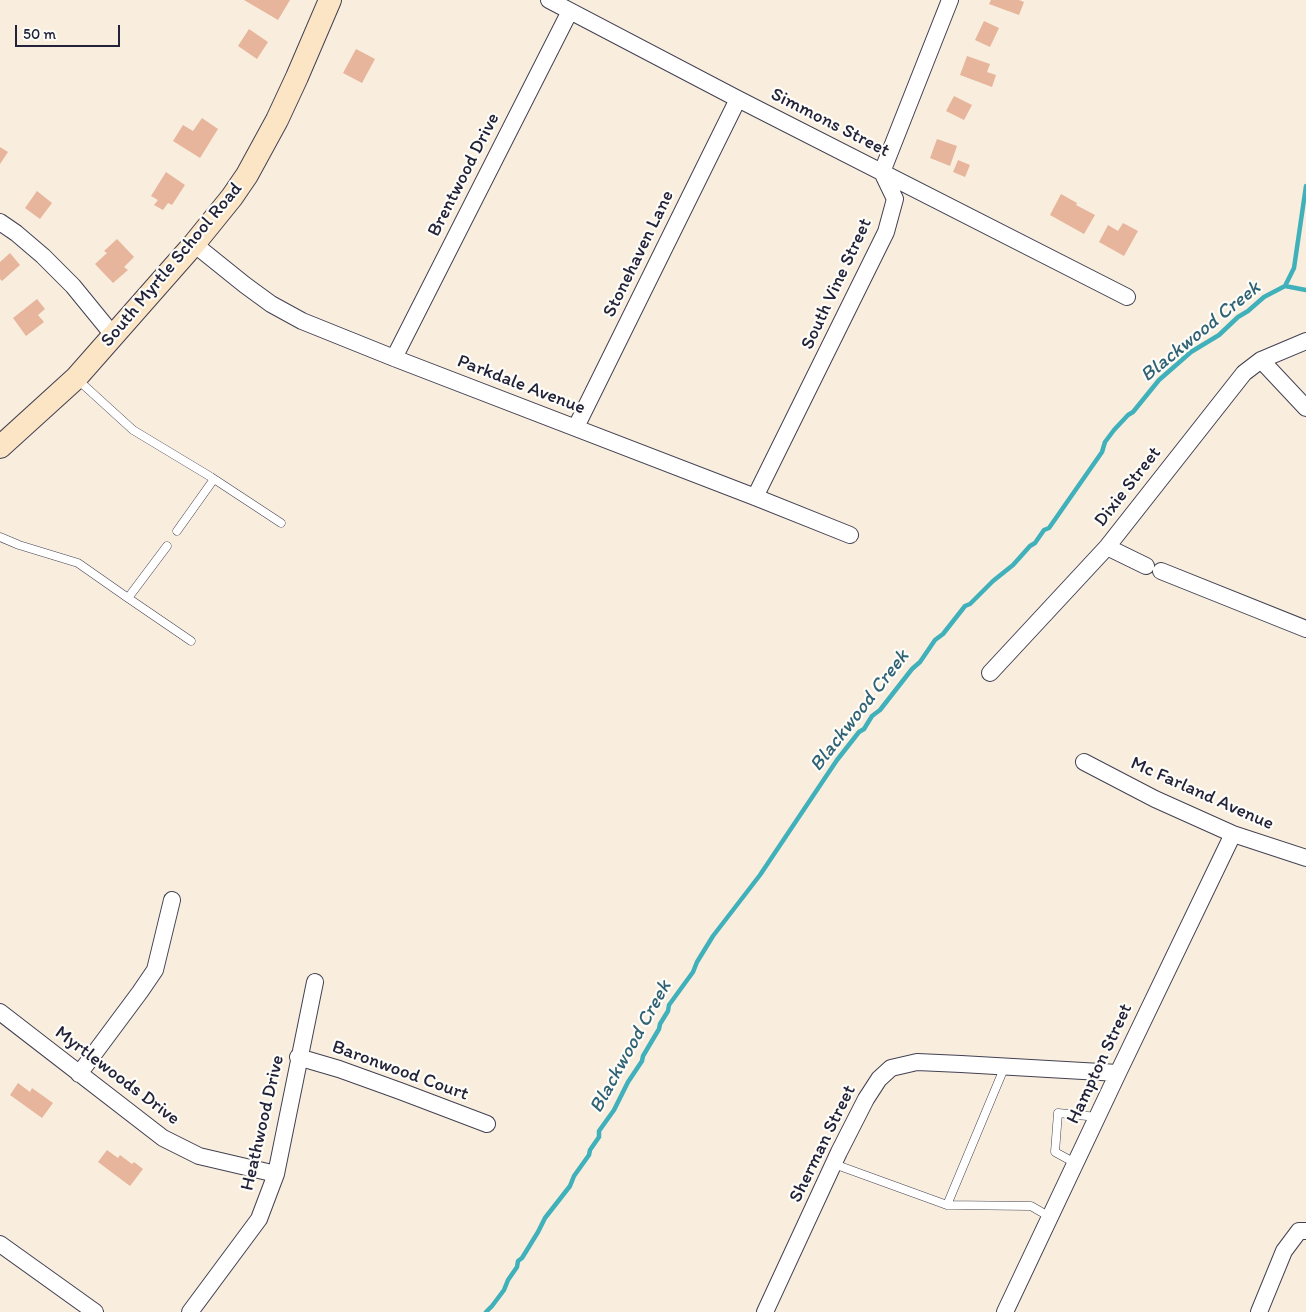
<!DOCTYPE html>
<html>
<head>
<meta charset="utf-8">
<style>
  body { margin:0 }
  #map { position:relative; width:1306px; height:1312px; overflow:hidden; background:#f9eede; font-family:Itim,sans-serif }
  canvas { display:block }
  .scale { position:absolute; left:15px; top:25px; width:105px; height:22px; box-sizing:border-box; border:2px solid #22223b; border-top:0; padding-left:6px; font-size:15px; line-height:18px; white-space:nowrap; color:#22223b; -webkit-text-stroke:4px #fdfcf7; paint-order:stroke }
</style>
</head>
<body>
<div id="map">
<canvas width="1306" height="1312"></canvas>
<div class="scale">50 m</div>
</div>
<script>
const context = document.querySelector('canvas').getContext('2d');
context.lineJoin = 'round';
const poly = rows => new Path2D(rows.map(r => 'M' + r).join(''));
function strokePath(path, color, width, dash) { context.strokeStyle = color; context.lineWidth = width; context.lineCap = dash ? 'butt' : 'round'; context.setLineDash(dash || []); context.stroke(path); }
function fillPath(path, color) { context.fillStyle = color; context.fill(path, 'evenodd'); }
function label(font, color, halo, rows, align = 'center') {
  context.font = font + ' Itim,sans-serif'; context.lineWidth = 4.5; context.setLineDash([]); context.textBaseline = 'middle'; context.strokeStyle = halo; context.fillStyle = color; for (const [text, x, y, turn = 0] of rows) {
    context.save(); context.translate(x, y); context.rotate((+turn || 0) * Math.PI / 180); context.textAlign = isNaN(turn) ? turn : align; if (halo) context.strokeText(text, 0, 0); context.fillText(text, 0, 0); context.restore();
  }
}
strokePath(poly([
  [1285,286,1306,290],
  [486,1312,492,1306,504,1290,508,1280,517,1267,518,1261,522,1258,538,1232,545,1218,570,1186,574,1176,589,1155,590,1150,599,1137,599,1131,614,1110,628,1082,642,1061,643,1056,659,1029,660,1024,668,1011,669,1005,693,972,697,962,713,936,760,875,837,760,859,732,864,729,872,716,880,710,912,669,920,662,935,640,943,634,965,606,970,604,993,581,1013,565,1030,546,1035,543,1044,530,1049,528,1102,452,1105,442,1114,430,1128,415,1133,412,1159,380,1191,352,1219,335,1238,317,1248,311,1264,297,1285,286,1294,268,1306,186]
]), '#40b0bb', 4.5);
fillPath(poly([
  [244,0,290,0,278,20],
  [991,0,1019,0,1024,2,1019,15,989,4],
  [984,21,999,28,990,47,975,40],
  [249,29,268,42,257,59,238,46],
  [356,49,375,59,362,83,343,73],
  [967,56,990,64,987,72,996,75,992,87,960,75],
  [954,96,972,105,964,120,946,111],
  [202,118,218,129,200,158,173,141,183,125,193,131],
  [937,139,957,146,950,166,930,158],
  [0,147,8,152,0,164],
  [958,160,970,165,965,177,953,172],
  [166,172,185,185,172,205,168,203,163,210,154,205,158,200,151,196],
  [37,191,52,203,40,219,25,208],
  [1061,194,1077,203,1076,205,1095,215,1084,234,1050,215],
  [1123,223,1138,231,1124,256,1099,242,1108,225,1118,231],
  [117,239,134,257,124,267,128,270,113,283,95,264,107,253,104,251],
  [10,253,20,265,2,281,0,279,0,262],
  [37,299,45,309,38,315,44,322,26,336,13,318],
  [18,1083,30,1092,32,1088,53,1103,42,1118,10,1095],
  [107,1150,118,1158,120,1155,132,1164,134,1162,143,1169,130,1186,98,1162]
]), '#e7b49c');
const lane = poly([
  [77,379,133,430,211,477,281,523],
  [177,531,214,479],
  [0,537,19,545,78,563,128,598,167,546],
  [128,598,191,641],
  [1075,1163,1055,1152,1058,1113,1097,1117],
  [834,1164,947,1205,1031,1206,1050,1217],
  [947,1205,1005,1066]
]);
const street = poly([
  [549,0,738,99,1127,297],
  [0,222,16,233,43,256,73,286,113,335],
  [194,244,245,285,271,304,302,321,394,358,755,497,850,535],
  [394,358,570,11],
  [1261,360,1306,408],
  [576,427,738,99],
  [755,497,886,232,895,199,882,172,950,0],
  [1107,547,1146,566],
  [1161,571,1306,629],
  [990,673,1107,547,1244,373,1261,360,1306,341],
  [1084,762,1155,799,1233,834,1306,858],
  [0,1012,163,1138,199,1156,276,1174],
  [298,1057,339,1069,400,1091,487,1124],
  [79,1074,140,992,155,970,172,900],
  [0,1244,95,1312],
  [190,1312,259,1219,276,1174,315,982],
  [765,1312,839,1152,866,1099,879,1079,891,1068,917,1062,961,1064,1118,1073],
  [1005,1312,1118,1073,1233,834],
  [1259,1312,1284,1251,1299,1231,1306,1231]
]);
const secondary = poly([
  [0,447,76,378,194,244,232,197,247,175,277,120,297,77,330,0]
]);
strokePath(lane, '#424153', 9);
strokePath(street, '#424153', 18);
strokePath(secondary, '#424153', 24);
strokePath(lane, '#fff', 8);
strokePath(street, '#fff', 16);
strokePath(secondary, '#fce5c4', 22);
label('19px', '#22223b', '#fdfcf7', [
  ["Simmons Street",830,123,27],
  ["Brentwood Drive",464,175,-63],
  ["Stonehaven Lane",639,254,-64],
  ["South Myrtle School Road",172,265,-50],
  ["South Vine Street",837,284,-65],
  ["Parkdale Avenue",521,385,21],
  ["Dixie Street",1128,487,-52],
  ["Mc Farland Avenue",1202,794,24],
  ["Hampton Street",1100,1064,-65],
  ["Baronwood Court",400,1071,20],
  ["Myrtlewoods Drive",117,1076,37],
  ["Heathwood Drive",263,1123,-77],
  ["Sherman Street",823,1144,-64]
]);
label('italic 20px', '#306275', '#fdfcf7', [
  ["Blackwood Creek",1201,332,-39],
  ["Blackwood Creek",860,711,-52],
  ["Blackwood Creek",631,1047,-61]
]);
</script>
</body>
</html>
